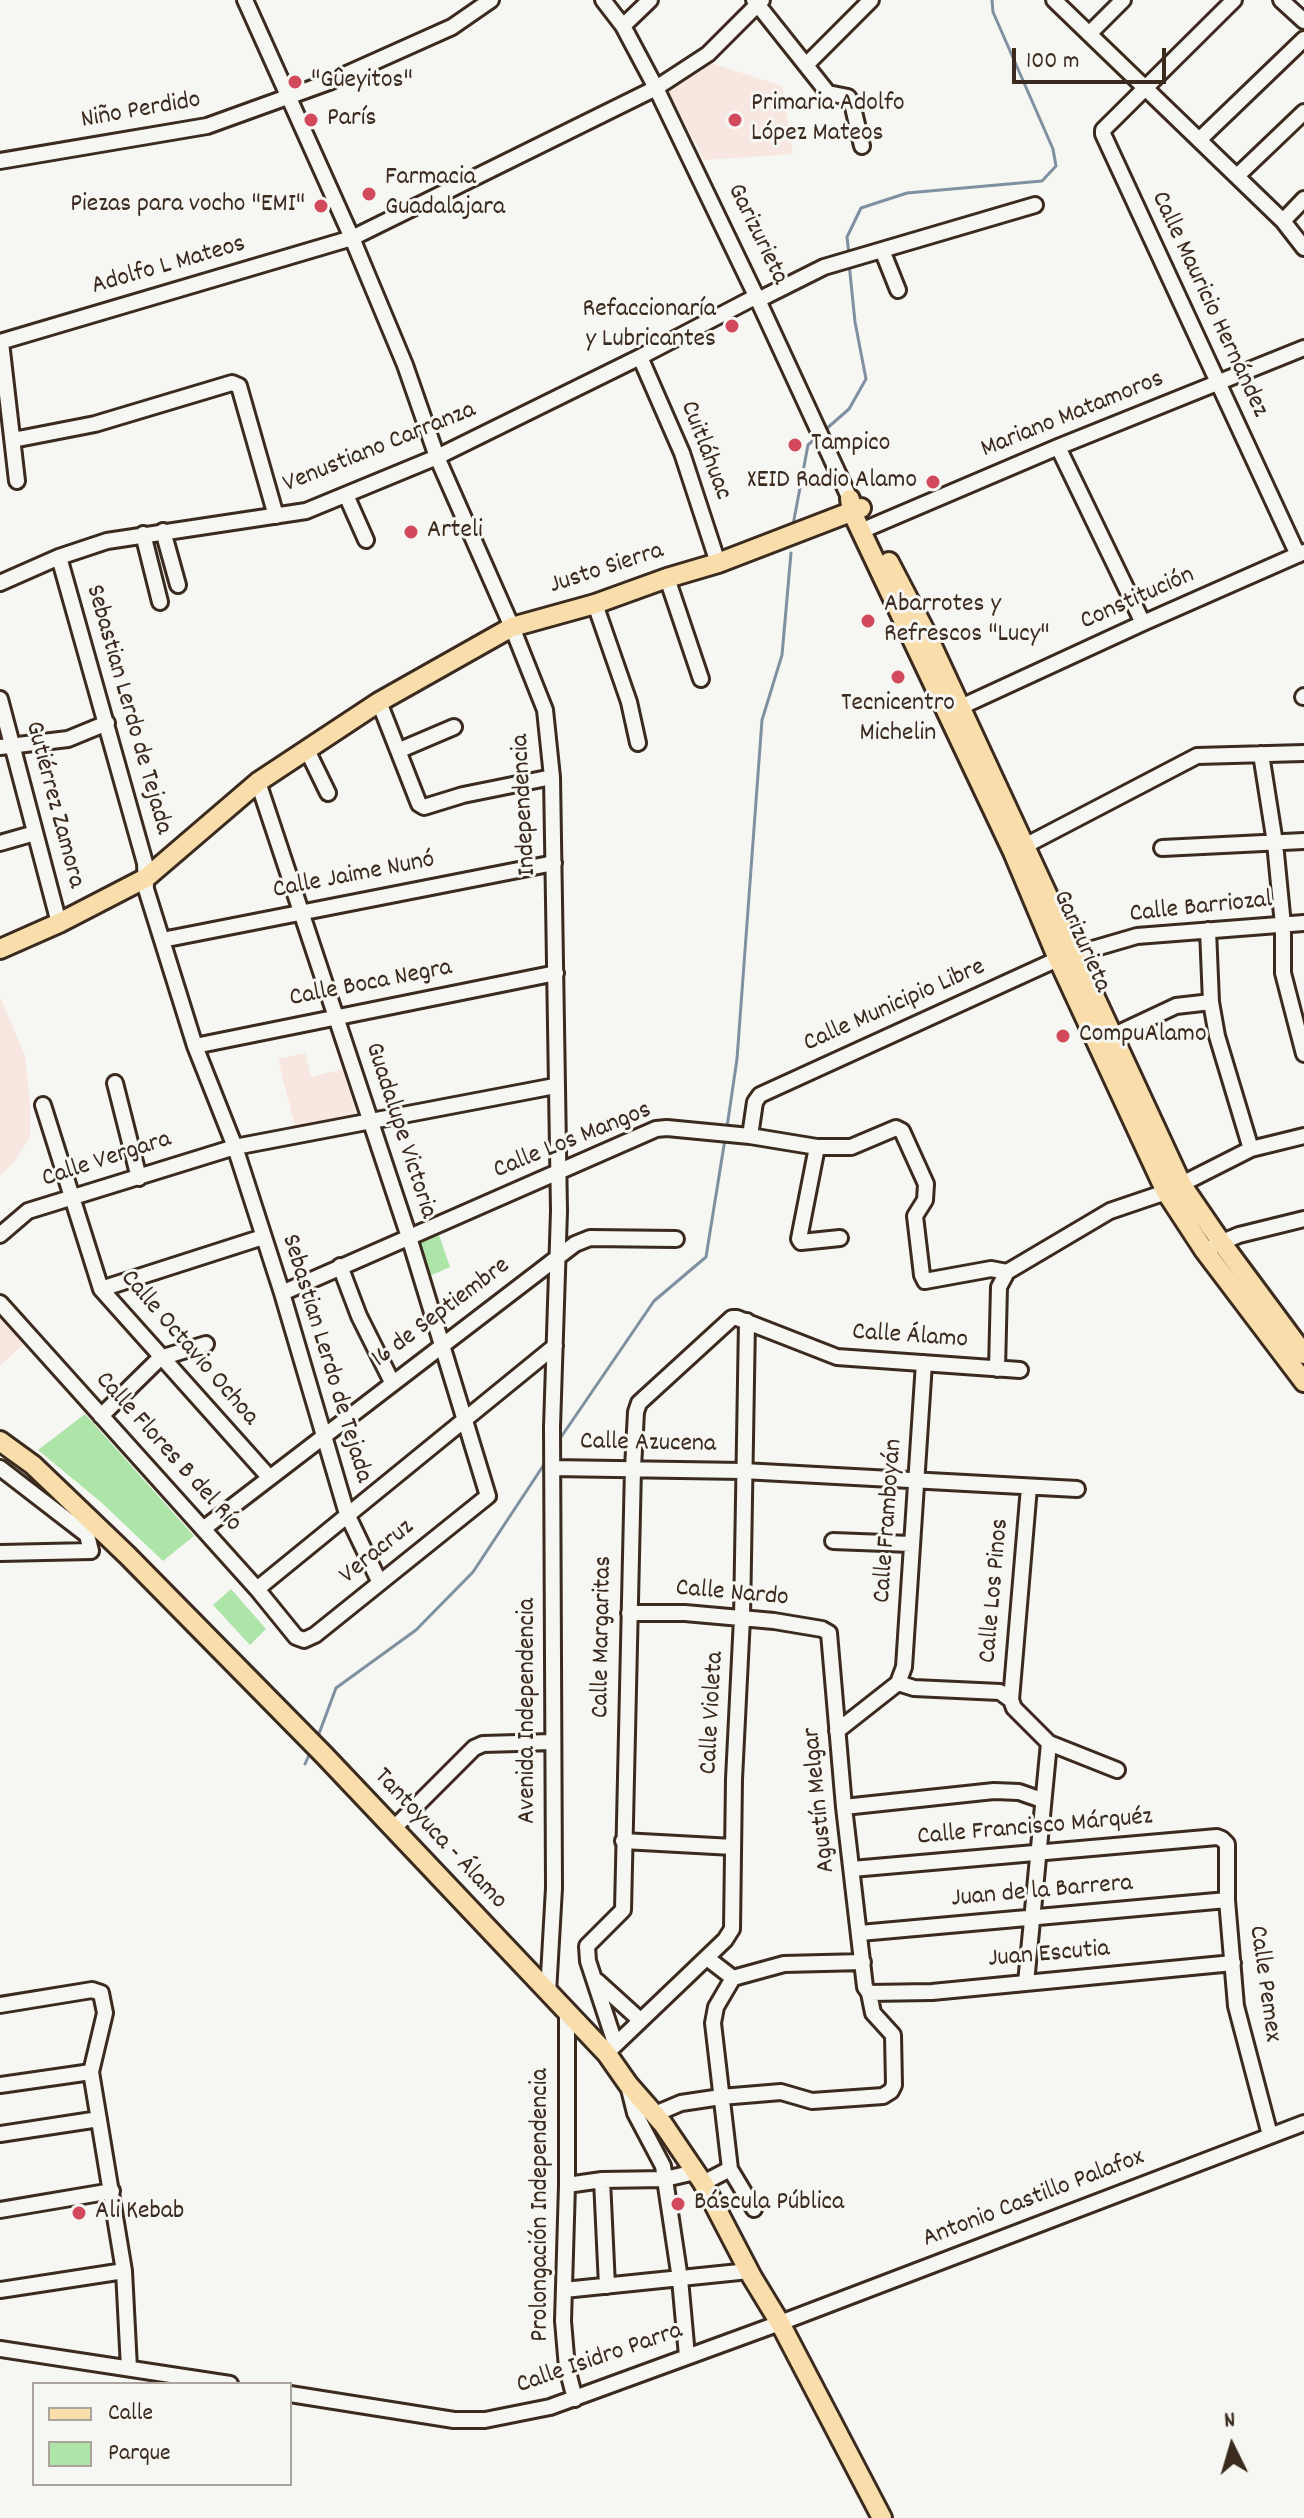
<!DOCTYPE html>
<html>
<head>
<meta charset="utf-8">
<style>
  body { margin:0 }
  #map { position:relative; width:1304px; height:2518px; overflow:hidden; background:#f6f6f2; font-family:Dekko,sans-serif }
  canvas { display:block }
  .legend { position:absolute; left:32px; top:2382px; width:260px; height:104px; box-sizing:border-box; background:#f6f6f2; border:2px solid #aba49d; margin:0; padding:10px 14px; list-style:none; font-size:24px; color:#3b2a1e }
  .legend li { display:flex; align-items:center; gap:16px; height:40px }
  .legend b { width:40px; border:2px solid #aba49d }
  .north { position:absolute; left:1192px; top:2406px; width:80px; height:80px; -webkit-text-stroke:6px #f6f6f2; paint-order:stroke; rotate:355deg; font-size:22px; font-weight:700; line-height:32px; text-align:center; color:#3b2a1e }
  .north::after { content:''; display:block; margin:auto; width:28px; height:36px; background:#3b2a1e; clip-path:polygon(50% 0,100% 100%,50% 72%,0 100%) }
  .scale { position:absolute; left:1012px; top:48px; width:154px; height:36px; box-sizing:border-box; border:4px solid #3b2a1e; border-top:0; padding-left:10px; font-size:24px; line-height:28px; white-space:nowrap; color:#3b2a1e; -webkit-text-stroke:6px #f6f6f2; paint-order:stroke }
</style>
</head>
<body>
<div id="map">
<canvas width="1304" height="2518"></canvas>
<ul class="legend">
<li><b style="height:10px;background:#f9deab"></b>Calle</li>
<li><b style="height:22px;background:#ade5a9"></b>Parque</li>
</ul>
<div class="north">N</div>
<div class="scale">100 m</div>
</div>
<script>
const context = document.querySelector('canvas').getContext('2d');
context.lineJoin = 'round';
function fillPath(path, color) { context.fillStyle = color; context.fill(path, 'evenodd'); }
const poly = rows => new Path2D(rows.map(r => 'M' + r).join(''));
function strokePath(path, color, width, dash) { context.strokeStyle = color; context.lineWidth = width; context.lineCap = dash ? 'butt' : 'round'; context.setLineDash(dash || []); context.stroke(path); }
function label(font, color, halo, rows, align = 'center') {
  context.font = font + ' Dekko,sans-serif'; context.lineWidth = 6; context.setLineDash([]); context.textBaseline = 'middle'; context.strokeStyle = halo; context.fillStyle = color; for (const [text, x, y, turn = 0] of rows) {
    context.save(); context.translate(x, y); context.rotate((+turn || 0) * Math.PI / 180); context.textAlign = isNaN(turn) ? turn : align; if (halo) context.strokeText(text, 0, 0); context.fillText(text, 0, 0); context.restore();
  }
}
fillPath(poly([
  [708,62,782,86,793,154,704,160,666,87],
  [0,997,25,1056,30,1104,30,1136,17,1158,0,1176],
  [305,1053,311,1077,343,1069,356,1114,295,1126,278,1059],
  [0,1312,26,1342,0,1366]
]), '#f8e6e0');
fillPath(poly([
  [439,1235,450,1267,425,1278,415,1245],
  [85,1414,194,1536,163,1561,102,1503,38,1450],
  [231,1589,266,1629,250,1645,213,1605]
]), '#ade5a9');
strokePath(poly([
  [849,255,847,237,861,208,907,193,1042,181,1056,166,1053,149,993,12,992,0],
  [825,430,849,409,866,379,855,322,849,263],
  [793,525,808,445,816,438],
  [727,1127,737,1059,762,720,782,655,791,553],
  [557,1443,654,1301,706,1257,725,1139],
  [317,1739,336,1688,416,1630,473,1572,547,1460],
  [305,1764,310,1753]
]), '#7f90a0', 3);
const minor = poly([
  [245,0,352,238,405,365,437,457,512,627,545,710,552,777,559,1211,552,1427,554,1888,548,1993],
  [603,0,623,26,656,88,758,300,850,499],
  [754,0,828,93,848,97,852,103,862,146],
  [1054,0,1283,221,1304,248],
  [1234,0,1103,130,1103,134,1298,555],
  [1281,0,1304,21],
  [623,26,650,0],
  [1089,34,1123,0],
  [806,65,871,0],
  [1199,140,1304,39],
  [0,161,207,126,329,82,452,27,491,0],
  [1237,176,1304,112],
  [1283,221,1304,199],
  [882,250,898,290],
  [758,300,824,267,1035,205],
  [0,342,352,238,656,88,708,54,762,0],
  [1,342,17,481],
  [640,357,682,453,718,563],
  [12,436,18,439,95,424,232,383,239,386,276,516],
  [1058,447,1143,623],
  [346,495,366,540],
  [163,531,178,585],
  [861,531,1058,447,1304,348],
  [143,534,160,602],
  [59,557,145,863,146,889,195,1046,235,1147,282,1293,347,1514,379,1581],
  [667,578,701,679],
  [0,583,59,557,107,541,306,511,437,457,640,357,757,296],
  [595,604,629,702,638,743],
  [1303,697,1304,696],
  [0,699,59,923],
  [379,702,419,804,424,807,463,795,552,777],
  [952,711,1143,623,1304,552],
  [0,747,68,739,107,723],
  [307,750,328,793],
  [400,750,454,727],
  [1261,754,1275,843,1283,925,1283,973,1304,1054],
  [0,843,35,833],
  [1162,848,1304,841],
  [1017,850,1197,756,1304,753],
  [1208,930,1211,1002,1217,1036,1251,1149],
  [162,940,554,863],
  [1112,1036,1176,1006,1211,1002],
  [195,1046,556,973],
  [115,1083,139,1178],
  [43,1105,101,1289,269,1477],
  [750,1136,755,1102,760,1095,1058,959,1137,936,1304,923],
  [817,1147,799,1239,801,1242,840,1238],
  [0,1235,28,1211,235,1147,555,1086],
  [1215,1245,1239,1235,1304,1219],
  [340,1266,359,1316,392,1382],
  [101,1289,263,1237],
  [282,1293,656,1129,667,1128,750,1136,817,1147,851,1147,896,1128,902,1131,926,1184,925,1200,915,1216,922,1275,925,1281,991,1269,1007,1272],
  [0,1303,257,1589,296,1637,304,1640,315,1635,488,1496,409,1237,258,782],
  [997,1369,999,1287,1007,1272,1110,1211,1166,1192,1251,1149,1304,1136],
  [101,1416,160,1358,206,1344],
  [0,1468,87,1535,91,1551,0,1553],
  [552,1468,743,1471,1077,1489],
  [203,1529,575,1244,590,1238,676,1239],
  [833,1541,911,1544],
  [257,1589,555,1346],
  [629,1613,685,1613,774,1621,822,1629,829,1633,844,1807,865,1987,869,1993,873,2013,893,2035,894,2085,891,2091,883,2096,812,2101,781,2092,721,2097,681,2103,655,2114],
  [898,1683,904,1667,924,1363],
  [898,1683,914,1688,1000,1692,1011,1700,1014,1708,1049,1743,1117,1770],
  [1011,1700,1029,1487],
  [837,1731,898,1683],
  [844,1807,994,1791,1019,1792,1042,1800],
  [393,1829,474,1748,483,1744,552,1742],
  [623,1841,733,1847],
  [852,1869,1217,1837,1222,1839,1227,1844,1227,1900,1236,2006,1270,2135],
  [860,1933,1227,1900],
  [707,1958,733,1978],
  [733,1978,716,2007,713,2023,730,2169,754,2209],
  [733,1978,784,1964,863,1962],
  [597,1981,640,2020],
  [1026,1983,1049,1743],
  [869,1993,932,1992,1233,1963],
  [0,2005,92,1990,101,1993,105,2013,91,2072,124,2271,129,2368],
  [567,2010,567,2185,563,2321,567,2368,575,2399],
  [615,2043,588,1961,587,1946,623,1910,633,1468,636,1412,639,1403,732,1318,737,1318,837,1357,1020,1370],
  [611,2049,725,1940,732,1929,734,1779,742,1618,747,1321],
  [0,2085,91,2072],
  [628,2085,635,2113,663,2166,680,2279,687,2356],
  [0,2134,99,2119],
  [602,2180,607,2286],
  [703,2183,730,2169],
  [567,2185,602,2180,665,2179,695,2172],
  [0,2210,112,2191],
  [0,2290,124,2271],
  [564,2290,749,2271],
  [0,2349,230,2384],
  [290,2394,454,2420,485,2420,550,2407,780,2323,1304,2123]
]);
const major = poly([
  [850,499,852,512,1013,852,1058,959,1166,1192,1204,1250,1304,1382],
  [889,562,927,635,1182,1185,1221,1242,1304,1354],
  [0,949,59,923,146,878,258,782,379,702,512,627,595,604,667,578,718,563,861,508],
  [0,1441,33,1465,127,1555,324,1755,607,2054,628,2084,663,2124,703,2183,752,2277,780,2323,882,2518]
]);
strokePath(minor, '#3b2a1e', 20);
strokePath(major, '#3b2a1e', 24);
strokePath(minor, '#f6f6f2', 14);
strokePath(major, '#f9deab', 18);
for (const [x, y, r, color] of [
  [295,82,8,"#d1495b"],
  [311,120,8,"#d1495b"],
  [735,120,8,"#d1495b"],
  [369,194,8,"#d1495b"],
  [321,206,8,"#d1495b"],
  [732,326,8,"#d1495b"],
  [795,445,8,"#d1495b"],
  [933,482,8,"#d1495b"],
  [411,532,8,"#d1495b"],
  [868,621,8,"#d1495b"],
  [898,677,8,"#d1495b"],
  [1063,1036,8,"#d1495b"],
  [678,2204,8,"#d1495b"],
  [79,2213,8,"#d1495b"]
]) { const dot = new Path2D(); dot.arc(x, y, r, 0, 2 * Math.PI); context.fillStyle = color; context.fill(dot); strokePath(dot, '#f6f6f2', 3); }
label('26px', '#3b2a1e', '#f6f6f2', [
  ["\"Gûeyitos\"",311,82],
  ["Primaria Adolfo",751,105],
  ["López Mateos",751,135],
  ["París",327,120],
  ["Farmacia",385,179],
  ["Guadalajara",385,209],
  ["Piezas para vocho \"EMI\"",305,206,"right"],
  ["Refaccionaría",716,311,"right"],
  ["y Lubricantes",716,341,"right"],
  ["Tampico",811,445],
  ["XEID Radio Alamo",917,482,"right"],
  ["Arteli",427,532],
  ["Abarrotes y",884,606],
  ["Refrescos \"Lucy\"",884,636],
  ["Tecnicentro",898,705,"center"],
  ["Michelin",898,735,"center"],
  ["CompuAlamo",1079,1036],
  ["Báscula Pública",694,2204],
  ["Ali Kebab",95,2213]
], 'left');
label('26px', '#3b2a1e', '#f6f6f2', [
  ["Niño Perdido",141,112,-10],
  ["Garizurieta",756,235,64],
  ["Adolfo L Mateos",169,267,-16],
  ["Calle Mauricio Hernández",1208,305,65],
  ["Mariano Matamoros",1073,416,-22],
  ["Venustiano Carranza",380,449,-22],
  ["Cuitláhuac",704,451,69],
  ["Justo Sierra",607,570,-18],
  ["Constitución",1138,600,-24],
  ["Sebastian Lerdo de Tejada",127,710,74],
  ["Gutiérrez Zamora",53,805,75],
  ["Independencia",526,805,-93],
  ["Calle Jaime Nunó",354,877,-11],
  ["Calle Barriozal",1201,909,-6],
  ["Garizurieta",1080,942,66],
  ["Calle Boca Negra",371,985,-11],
  ["Calle Municipio Libre",895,1007,-24],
  ["Guadalupe Victoria",399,1131,72],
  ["Calle Los Mangos",573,1142,-22],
  ["Calle Vergara",107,1161,-18],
  ["16 de Septiembre",442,1314,-37],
  ["Calle Álamo",910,1338,4],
  ["Calle Octavio Ochoa",188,1349,49],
  ["Sebastian Lerdo de Tejada",325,1359,73],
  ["Calle Azucena",648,1445,1],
  ["Calle Flores B del Río",167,1453,48],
  ["Calle Framboyán",890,1521,-86],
  ["Veracruz",378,1553,-39],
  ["Calle Los Pinos",996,1591,-85],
  ["Calle Nardo",732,1595,5],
  ["Calle Margaritas",604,1637,-89],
  ["Avenida Independencia",529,1711,-90],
  ["Calle Violeta",714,1713,-87],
  ["Agustín Melgar",821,1800,-96],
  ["Calle Francisco Márquéz",1035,1829,-5],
  ["Tantoyuca - Álamo",439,1840,47],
  ["Juan de la Barrera",1042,1893,-5],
  ["Juan Escutia",1049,1956,-5],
  ["Calle Pemex",1263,1984,82],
  ["Antonio Castillo Palafox",1034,2200,-21],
  ["Prolongación Independencia",542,2205,-90],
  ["Calle Isidro Parra",600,2360,-19]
]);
</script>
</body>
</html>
